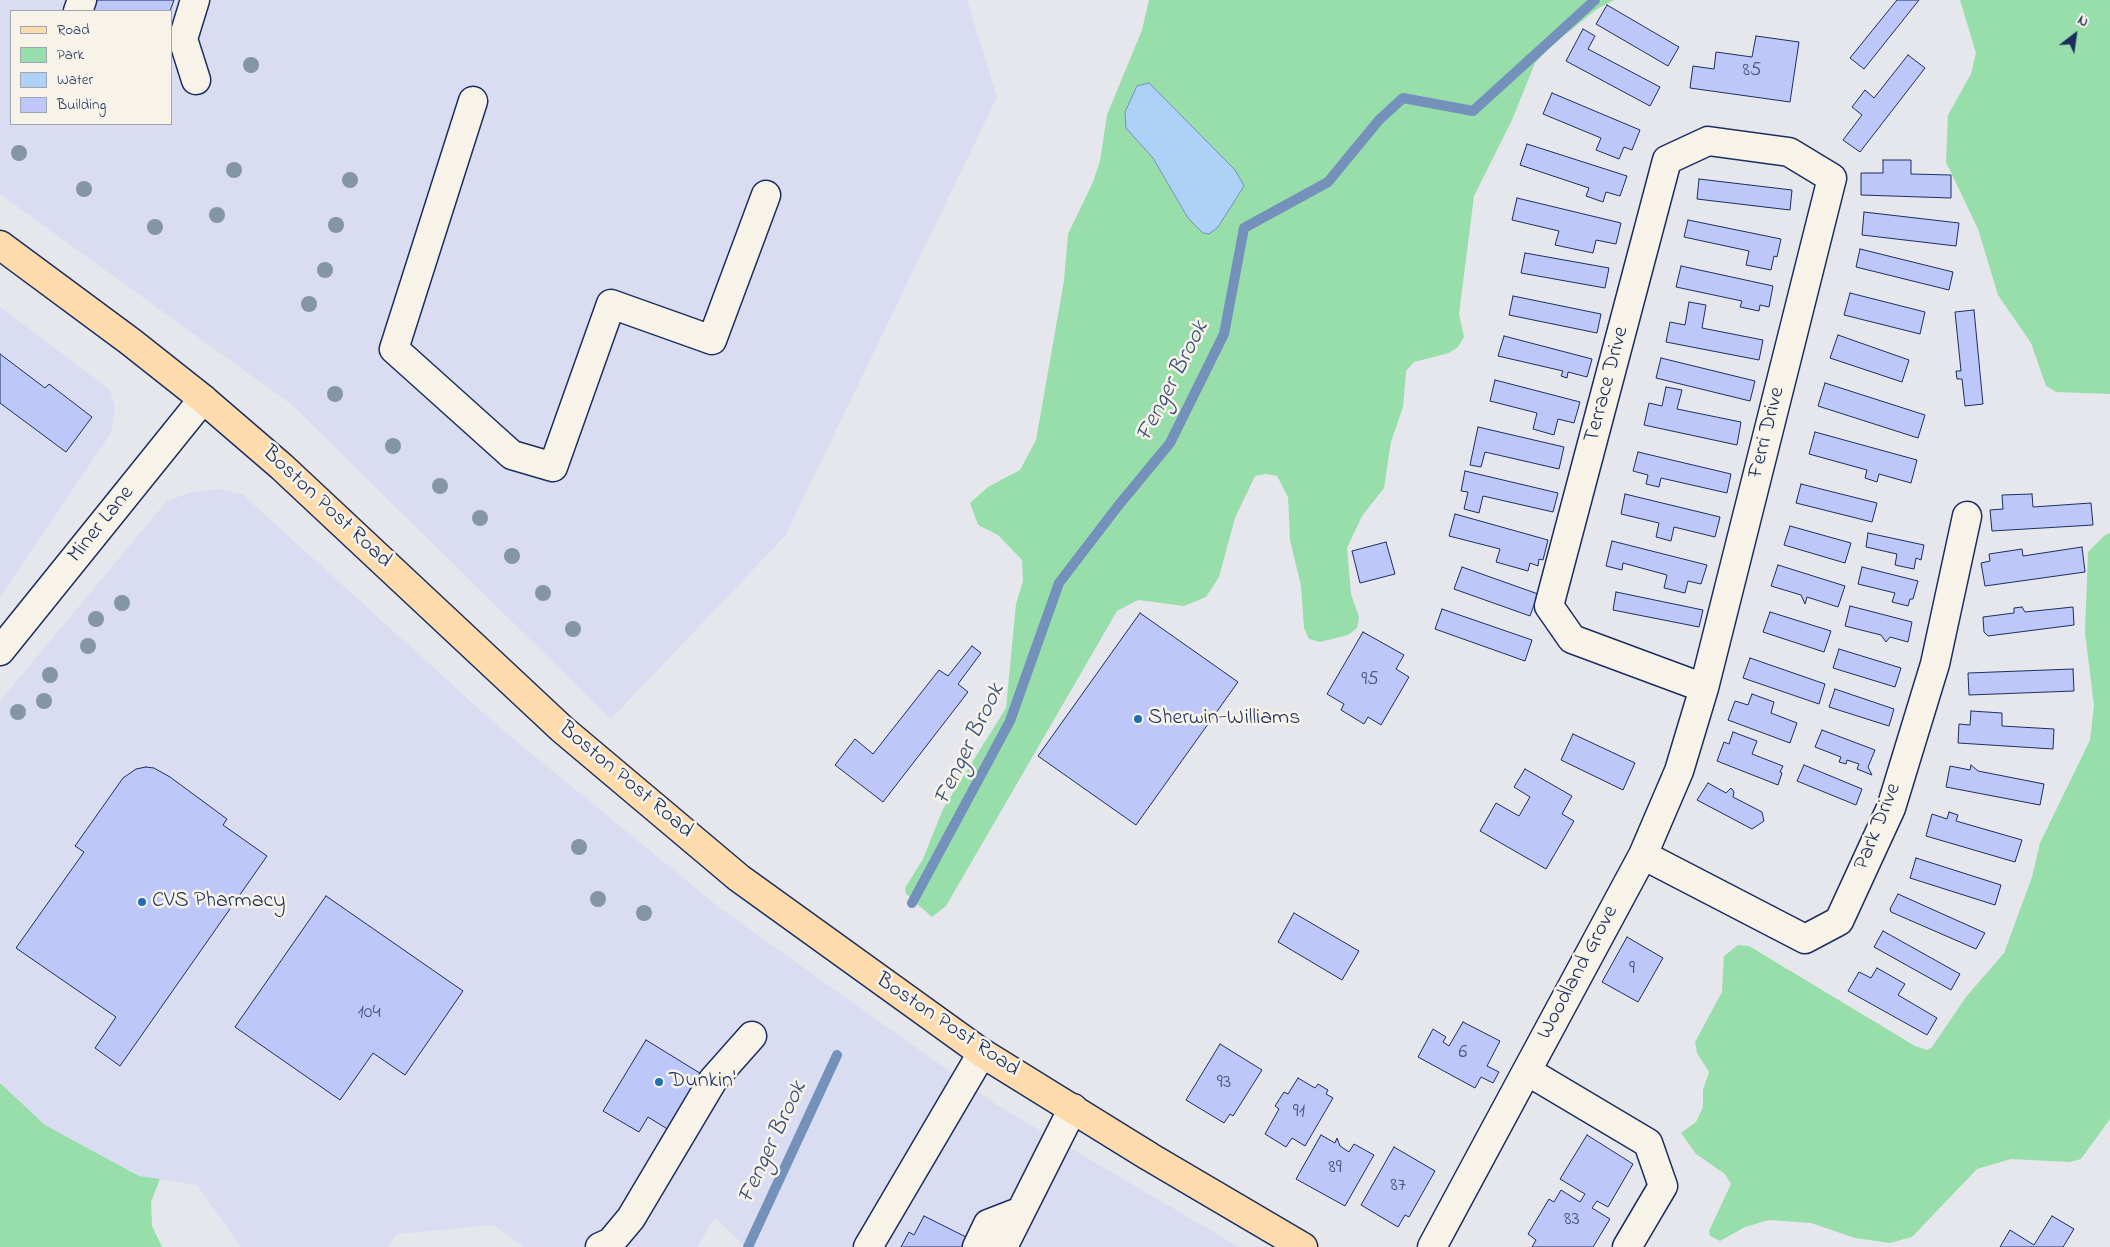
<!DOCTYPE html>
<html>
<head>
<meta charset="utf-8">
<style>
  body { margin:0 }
  #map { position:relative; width:2110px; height:1247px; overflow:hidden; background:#e6e6ed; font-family:"Indie Flower",sans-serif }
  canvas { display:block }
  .legend { position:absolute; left:10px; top:10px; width:162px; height:115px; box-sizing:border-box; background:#f7f3e8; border:1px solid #9fa5b1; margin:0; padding:6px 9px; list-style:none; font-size:15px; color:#1b2f5e }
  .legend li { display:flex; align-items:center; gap:10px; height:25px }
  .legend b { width:25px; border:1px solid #9fa5b1 }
  .north { position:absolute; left:2050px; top:10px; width:50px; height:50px; -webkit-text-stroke:4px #f7f3e8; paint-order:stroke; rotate:30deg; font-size:14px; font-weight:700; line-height:20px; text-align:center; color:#1b2f5e }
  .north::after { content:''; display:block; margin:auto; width:18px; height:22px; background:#1b2f5e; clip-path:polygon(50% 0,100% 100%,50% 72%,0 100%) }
</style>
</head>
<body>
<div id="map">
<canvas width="2110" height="1247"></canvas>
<ul class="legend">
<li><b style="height:6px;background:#fedbac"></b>Road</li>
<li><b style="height:14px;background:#98deab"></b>Park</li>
<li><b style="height:14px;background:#aed2f7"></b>Water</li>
<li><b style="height:14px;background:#bec7f9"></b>Building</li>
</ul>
<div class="north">N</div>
</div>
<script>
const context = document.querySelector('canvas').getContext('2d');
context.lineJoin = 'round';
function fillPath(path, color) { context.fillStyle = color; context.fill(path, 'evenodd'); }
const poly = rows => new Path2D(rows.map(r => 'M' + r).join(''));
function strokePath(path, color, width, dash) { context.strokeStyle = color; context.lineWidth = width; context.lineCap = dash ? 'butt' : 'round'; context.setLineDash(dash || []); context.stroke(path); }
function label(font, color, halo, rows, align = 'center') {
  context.font = font + ' "Indie Flower",sans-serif'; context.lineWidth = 5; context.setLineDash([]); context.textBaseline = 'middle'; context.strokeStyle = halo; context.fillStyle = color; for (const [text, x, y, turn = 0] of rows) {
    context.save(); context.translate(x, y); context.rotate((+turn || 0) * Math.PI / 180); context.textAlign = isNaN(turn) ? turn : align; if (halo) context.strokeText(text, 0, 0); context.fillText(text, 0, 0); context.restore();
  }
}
fillPath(poly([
  [0,0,967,0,997,97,785,536,611,719,292,405,0,194],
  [11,11,171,11,171,124,11,124],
  [0,307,110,390,115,407,111,433,0,597],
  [220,489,242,494,499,727,721,909,997,1105,1239,1247,746,1247,715,1218,697,1247,524,1247,493,1225,397,1234,387,1247,241,1247,197,1185,139,1176,45,1125,0,1083,0,701,167,501,191,492]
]), '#daddf1');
fillPath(poly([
  [1149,0,1614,0,1597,9,1551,46,1535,63,1512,120,1474,196,1459,314,1464,337,1458,347,1449,353,1414,362,1406,371,1403,407,1391,442,1384,488,1362,516,1347,548,1351,594,1359,617,1357,628,1348,635,1320,642,1309,639,1304,628,1301,586,1290,540,1288,497,1277,476,1266,474,1255,476,1235,518,1219,577,1206,597,1184,606,1138,600,1117,611,946,906,932,917,906,894,905,888,923,859,943,809,1006,708,1016,604,1023,581,1022,560,998,535,978,525,970,503,988,487,1020,470,1036,440,1064,281,1068,234,1093,182,1100,161,1107,115,1142,30],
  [1126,128,1218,226,1188,218,1153,158],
  [1960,0,2110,0,2110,394,2056,392,2046,386,2031,343,1998,295,1978,229,1946,162,1948,115,1971,74,1976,53],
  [2110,533,2110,1119,2081,1159,2069,1162,2011,1159,1977,1169,1912,1237,1890,1243,1855,1238,1811,1223,1769,1220,1745,1227,1720,1241,1710,1236,1709,1231,1731,1184,1725,1174,1696,1154,1681,1133,1696,1122,1703,1107,1703,1090,1709,1072,1697,1053,1695,1042,1722,992,1724,956,1738,945,1749,946,1915,1046,1927,1050,1932,1047,1966,997,2004,953,2032,877,2040,843,2090,740,2094,706,2085,632,2088,552,2105,535],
  [0,1083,45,1125,139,1176,160,1179,151,1202,152,1226,162,1247,0,1247]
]), '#98deab');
const water = poly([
  [1149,83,1235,170,1244,186,1218,227,1209,234,1203,233,1188,218,1153,158,1126,128,1125,112,1137,86,1149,83]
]);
fillPath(water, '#aed2f7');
strokePath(water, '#7391ba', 1);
strokePath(poly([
  [912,903,1010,721,1059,583,1118,506,1170,443,1224,334,1244,228,1328,182,1379,120,1403,98,1473,111,1595,0],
  [748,1247,837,1055]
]), '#7391ba', 10);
const building = poly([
  [88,0,174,0,170,11,84,11,88,0],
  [1897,0,1919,0,1864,69,1850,58,1897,0],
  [1607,5,1679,47,1668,66,1596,24,1607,5],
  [1583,29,1595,36,1588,49,1660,87,1650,106,1566,61,1583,29],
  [1756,36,1799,42,1790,102,1690,88,1693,66,1714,69,1716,52,1752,57,1756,36],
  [1908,55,1925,68,1860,152,1843,140,1862,115,1852,107,1865,90,1874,98,1908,55],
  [1552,93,1640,130,1632,150,1624,147,1619,159,1596,150,1601,138,1543,114,1552,93],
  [1527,144,1627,176,1620,196,1606,192,1603,202,1586,196,1589,188,1520,165,1527,144],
  [1883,160,1911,160,1911,174,1951,175,1951,198,1861,195,1861,173,1883,173,1883,160],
  [1699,179,1792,190,1790,210,1697,199,1699,179],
  [1517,198,1621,223,1616,244,1596,240,1593,253,1555,245,1559,231,1512,220,1517,198],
  [1864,212,1959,223,1956,246,1862,235,1864,212],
  [1688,220,1781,239,1777,257,1774,256,1771,270,1746,265,1749,251,1684,237,1688,220],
  [1860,249,1953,272,1949,290,1856,267,1860,249],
  [1525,253,1609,268,1605,288,1521,273,1525,253],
  [1681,266,1773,286,1769,307,1760,305,1759,311,1740,307,1742,301,1676,287,1681,266],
  [1850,293,1925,312,1920,334,1844,315,1850,293],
  [1513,296,1601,314,1597,333,1509,315,1513,296],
  [1689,302,1706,305,1702,328,1763,340,1759,360,1666,342,1670,322,1685,325,1689,302],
  [1974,310,1983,404,1965,406,1962,379,1957,379,1956,371,1961,371,1955,312,1974,310],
  [1838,335,1909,360,1902,382,1830,358,1838,335],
  [1504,336,1592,359,1587,377,1568,372,1567,378,1561,376,1563,371,1498,356,1504,336],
  [0,354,45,388,49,384,92,417,66,452,0,403,0,354],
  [1661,358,1755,381,1750,401,1656,378,1661,358],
  [1495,380,1580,402,1574,423,1558,419,1554,435,1533,429,1537,413,1490,401,1495,380],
  [1825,383,1925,415,1918,438,1818,406,1825,383],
  [1666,387,1682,390,1677,409,1741,422,1737,445,1644,425,1649,403,1662,406,1666,387],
  [1478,427,1564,447,1559,469,1485,452,1481,467,1470,465,1478,427],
  [1815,432,1917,460,1911,483,1879,474,1877,482,1865,478,1867,470,1809,454,1815,432],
  [1638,452,1731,474,1727,493,1661,478,1659,487,1646,484,1648,475,1633,471,1638,452],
  [1465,471,1558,493,1553,512,1483,496,1479,513,1464,509,1468,492,1461,491,1465,471],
  [1801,484,1877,503,1872,522,1796,503,1801,484],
  [1625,494,1720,517,1715,537,1674,527,1671,541,1656,537,1659,523,1621,514,1625,494],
  [2032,494,2033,507,2091,503,2093,525,1992,531,1990,510,2003,509,2002,495,2032,494],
  [1455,514,1548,540,1543,560,1539,559,1538,566,1530,563,1528,571,1496,562,1500,549,1449,536,1455,514],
  [1790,526,1851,543,1845,563,1784,545,1790,526],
  [1868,533,1924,545,1921,560,1916,558,1914,569,1895,565,1897,554,1866,547,1868,533],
  [1612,541,1707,565,1701,584,1688,581,1685,593,1664,588,1667,575,1623,563,1622,570,1606,566,1612,541],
  [1386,542,1395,574,1360,583,1352,551,1386,542],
  [2082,547,2085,572,1985,586,1981,563,1990,561,1989,554,2022,549,2023,556,2082,547],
  [1778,565,1845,586,1838,607,1807,597,1805,604,1801,595,1771,586,1778,565],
  [1462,567,1538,594,1530,616,1454,589,1462,567],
  [1862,567,1918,581,1913,599,1910,599,1908,606,1892,602,1895,593,1858,584,1862,567],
  [1616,592,1703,610,1699,627,1613,610,1616,592],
  [1850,606,1912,622,1908,642,1890,637,1886,642,1881,635,1845,626,1850,606],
  [2022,607,2025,612,2073,607,2074,625,1988,636,1984,632,1983,617,2014,613,2014,608,2022,607],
  [1442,609,1532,640,1525,661,1435,629,1442,609],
  [1770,612,1831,631,1824,652,1763,632,1770,612],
  [1140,613,1238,682,1136,825,1038,756,1140,613],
  [1363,632,1404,655,1396,669,1409,677,1381,725,1368,717,1364,724,1341,710,1344,704,1327,694,1363,632],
  [972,646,981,653,958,684,968,692,883,802,835,765,855,739,873,754,939,670,948,676,972,646],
  [1839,649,1901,668,1895,687,1833,668,1839,649],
  [1750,658,1825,684,1819,704,1743,678,1750,658],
  [2073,669,2074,691,1969,695,1968,673,2073,669],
  [1835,689,1894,709,1889,726,1829,707,1835,689],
  [1752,694,1774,702,1771,713,1797,723,1790,743,1728,720,1735,701,1748,705,1752,694],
  [1971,711,2002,713,2002,726,2054,729,2053,749,1958,743,1959,724,1970,725,1971,711],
  [1822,730,1875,750,1868,767,1872,775,1857,769,1859,764,1847,760,1846,764,1839,762,1841,757,1815,747,1822,730],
  [1733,732,1757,741,1752,754,1783,766,1780,772,1782,773,1778,785,1717,761,1724,742,1729,744,1733,732],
  [1573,734,1635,763,1623,790,1561,760,1573,734],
  [1804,765,1862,789,1856,805,1797,781,1804,765],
  [1971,765,1978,771,2044,784,2040,805,1946,787,1950,766,1970,770,1971,765],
  [146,767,154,768,170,777,227,819,223,825,267,856,120,1066,95,1048,116,1017,16,948,84,852,75,846,123,778,136,769,146,767],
  [1525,769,1572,796,1562,814,1574,821,1546,869,1480,831,1496,803,1519,816,1530,797,1514,787,1525,769],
  [1708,783,1726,793,1731,788,1734,792,1733,797,1762,812,1764,821,1752,829,1697,800,1708,783],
  [1949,812,1958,815,1956,821,2022,840,2015,862,1926,836,1932,814,1947,819,1949,812],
  [1916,858,2001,885,1995,905,1910,878,1916,858],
  [1898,894,1985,933,1976,949,1891,912,1890,909,1898,894],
  [326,896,463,991,405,1075,373,1053,340,1100,235,1027,326,896],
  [1294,913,1359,951,1342,980,1278,942,1294,913],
  [1883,931,1960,974,1951,990,1874,947,1883,931],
  [1627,937,1663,958,1638,1002,1602,982,1627,937],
  [1877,968,1905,984,1898,995,1937,1018,1927,1035,1848,991,1859,972,1871,978,1877,968],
  [1463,1022,1500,1041,1487,1066,1499,1072,1493,1083,1481,1077,1475,1088,1418,1057,1433,1029,1446,1037,1443,1042,1449,1046,1463,1022],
  [646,1040,703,1075,669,1130,648,1117,639,1132,603,1111,646,1040],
  [1220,1044,1262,1070,1233,1116,1230,1114,1224,1123,1186,1100,1220,1044],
  [1298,1078,1315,1088,1318,1084,1328,1090,1326,1094,1333,1098,1305,1146,1292,1138,1286,1147,1265,1134,1279,1109,1275,1106,1284,1092,1288,1094,1298,1078],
  [1321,1135,1335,1143,1337,1138,1340,1146,1349,1152,1354,1144,1374,1155,1345,1206,1296,1179,1321,1135],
  [1587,1135,1633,1164,1608,1207,1597,1201,1592,1208,1610,1219,1593,1247,1532,1247,1536,1240,1528,1234,1549,1199,1554,1202,1561,1190,1580,1202,1585,1194,1560,1179,1587,1135],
  [1394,1147,1435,1171,1409,1217,1405,1215,1398,1227,1361,1205,1394,1147],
  [924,1216,972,1240,969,1247,901,1247,909,1232,914,1235,924,1216],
  [2052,1216,2074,1229,2063,1247,2000,1247,2010,1230,2034,1245,2052,1216]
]);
fillPath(building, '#bec7f9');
strokePath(building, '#1b2f5e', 1);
const minor = poly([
  [195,0,183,39,196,80],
  [78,11,82,0],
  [473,101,394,349,512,455,553,467,611,304,712,340,766,195],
  [0,651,203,399],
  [1643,855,1805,939,1839,921,1891,808,1935,664,1967,516],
  [1527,1071,1648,1143,1663,1186,1627,1247],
  [600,1247,611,1242,631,1218,713,1080,752,1036],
  [868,1247,982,1053],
  [977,1247,988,1224,1019,1212],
  [1003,1247,1073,1108],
  [1432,1247,1643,855,1679,771,1704,688,1832,178,1789,152,1708,141,1667,160,1549,606,1572,639,1704,688]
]);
const major = poly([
  [0,245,131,342,203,399,282,467,562,729,739,878,982,1053,1150,1157,1303,1247]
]);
strokePath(minor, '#1b2f5e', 31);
strokePath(major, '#1b2f5e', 31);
strokePath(minor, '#f7f3e8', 28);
strokePath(major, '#fedbac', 28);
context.fillStyle = '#8495a7';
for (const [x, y] of [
  [251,65],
  [19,153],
  [234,170],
  [350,180],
  [84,189],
  [217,215],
  [336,225],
  [155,227],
  [325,270],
  [309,304],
  [335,394],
  [393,446],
  [440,486],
  [480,518],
  [512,556],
  [543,593],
  [122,603],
  [96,619],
  [573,629],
  [88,646],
  [50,675],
  [44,701],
  [18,712],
  [579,847],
  [598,899],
  [644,913]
]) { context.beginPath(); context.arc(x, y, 8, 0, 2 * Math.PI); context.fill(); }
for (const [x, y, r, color] of [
  [1138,719,5,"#1f6fb2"],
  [142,902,5,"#1f6fb2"],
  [659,1082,5,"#1f6fb2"]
]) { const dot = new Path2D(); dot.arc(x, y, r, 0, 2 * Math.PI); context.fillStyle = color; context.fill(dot); strokePath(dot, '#f7f3e8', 2); }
label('20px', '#445585', null, [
  ["85",1752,72],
  ["95",1370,681],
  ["9",1632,970],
  ["104",369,1014],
  ["6",1463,1054],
  ["93",1224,1084],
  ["91",1299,1113],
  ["89",1335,1169],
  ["87",1398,1187],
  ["83",1572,1221]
]);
label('22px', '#1b2f5e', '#f7f3e8', [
  ["Terrace Drive",1608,385,-75],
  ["Ferri Drive",1768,433,-76],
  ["Boston Post Road",326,508,43],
  ["Miner Lane",102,525,-51],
  ["Boston Post Road",625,781,40],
  ["Park Drive",1879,827,-68],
  ["Woodland Grove",1579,973,-62],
  ["Boston Post Road",947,1026,34]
]);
label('22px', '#1b2f5e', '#f7f3e8', [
  ["Sherwin-Williams",1148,719],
  ["CVS Pharmacy",152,902],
  ["Dunkin'",669,1082]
], 'left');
label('italic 24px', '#38507d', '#f7f3e8', [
  ["Fenger Brook",1174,382,-63],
  ["Fenger Brook",971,745,-64],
  ["Fenger Brook",774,1143,-65]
]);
</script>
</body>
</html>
